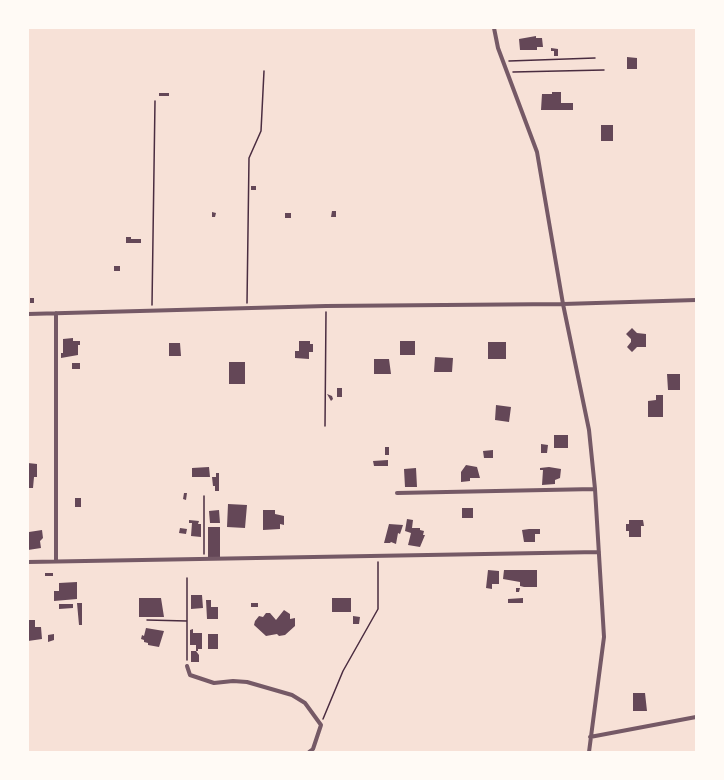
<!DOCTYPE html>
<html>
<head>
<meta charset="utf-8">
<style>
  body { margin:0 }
  #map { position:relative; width:724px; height:780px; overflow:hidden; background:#f7e1d7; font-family:"DejaVu Sans",sans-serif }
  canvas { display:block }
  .frame { position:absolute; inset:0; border:29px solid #fffaf5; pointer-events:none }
</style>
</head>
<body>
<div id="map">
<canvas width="724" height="780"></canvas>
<div class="frame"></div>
</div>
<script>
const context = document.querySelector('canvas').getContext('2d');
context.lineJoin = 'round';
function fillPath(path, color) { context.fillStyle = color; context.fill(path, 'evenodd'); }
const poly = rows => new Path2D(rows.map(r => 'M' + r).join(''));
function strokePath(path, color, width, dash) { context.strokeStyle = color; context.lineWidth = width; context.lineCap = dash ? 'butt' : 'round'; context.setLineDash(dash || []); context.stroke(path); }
fillPath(poly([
  [536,36,536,38,542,38,543,47,537,47,537,50,520,50,519,39],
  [551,48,558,49,558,56,554,56,554,51,551,51],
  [627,57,637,58,637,69,627,69],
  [552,92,561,92,561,103,573,103,573,110,541,110,542,94,552,94],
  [159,93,169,93,169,96,159,96],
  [601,125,613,125,613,141,601,141],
  [251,186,256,186,256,190,251,190],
  [332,211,336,211,336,217,331,217],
  [212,212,216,213,215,217,212,217],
  [285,213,291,213,291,218,285,218],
  [126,237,131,237,131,239,141,239,141,243,126,243],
  [114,266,120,266,120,271,114,271],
  [30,298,34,298,34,303,30,303],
  [632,328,637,333,646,334,646,347,637,347,632,352,627,347,631,342,631,339,626,334],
  [73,338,73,341,80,341,80,345,78,345,78,355,61,358,61,353,63,353,63,339],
  [299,341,310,341,310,344,313,344,313,352,309,352,309,359,295,358,295,351,299,351],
  [400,341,415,341,415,355,400,355],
  [488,342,506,342,506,359,488,359],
  [169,343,180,343,181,356,169,356],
  [435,357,453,358,452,372,434,372],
  [374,359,389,359,391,374,374,374],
  [229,362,245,362,245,384,229,384],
  [72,363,80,363,80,369,72,369],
  [667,374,680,374,680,390,668,390],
  [337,388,342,388,342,397,337,397],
  [327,394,332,396,333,399,331,401],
  [656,395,663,395,663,417,648,417,648,401,656,400],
  [496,405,511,407,509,422,495,420],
  [554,435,568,435,568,448,554,448],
  [541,444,548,445,547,453,541,453],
  [385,447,389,447,389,455,385,455],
  [493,450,493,458,484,458,483,451],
  [388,460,388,466,374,466,373,461],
  [28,463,37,464,37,477,34,477,33,488,28,488],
  [466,465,477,467,480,478,470,478,470,481,461,482,461,472],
  [209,467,210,477,192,477,192,468],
  [549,467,561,469,560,478,555,480,555,484,542,485,543,470,540,470,540,468],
  [416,468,417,487,405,487,404,469],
  [216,473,219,473,219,491,215,491,215,486,213,486,212,477,216,477],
  [184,493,187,493,186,500,183,499],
  [75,498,81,498,81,507,75,507],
  [228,504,247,505,245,528,227,527],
  [462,508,473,508,473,518,462,518],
  [219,510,220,523,210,523,209,511],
  [263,510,275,510,275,514,284,516,284,525,280,524,280,529,263,530],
  [407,519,413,520,412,528,420,528,420,530,424,531,423,535,425,535,420,547,408,545,411,533,405,531],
  [189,520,199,521,198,524,201,524,201,537,191,536,192,523,189,523],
  [629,520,643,520,644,526,641,526,641,537,629,537,629,531,626,531,626,524,629,524],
  [389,524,403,525,400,534,398,533,396,544,391,542,390,543,384,543],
  [208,527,220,527,220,558,208,557],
  [180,528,187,529,186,534,179,533],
  [529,529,540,529,540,534,535,534,535,542,524,542,522,530],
  [42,530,43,538,40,541,41,548,28,550,29,532],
  [488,570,499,571,499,584,492,584,492,589,486,588],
  [504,570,537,570,537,587,524,587,520,586,520,582,503,579],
  [45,573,53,573,53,576,45,576],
  [77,582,77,599,54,601,54,591,59,591,59,583],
  [516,588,520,588,519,592,516,592],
  [191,595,202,595,203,608,191,609],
  [139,598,161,598,164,617,139,617],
  [332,598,351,598,351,612,332,612],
  [523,598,523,603,508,603,508,599],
  [206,600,211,600,211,607,218,607,218,619,207,619],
  [77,603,82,603,82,625,79,625],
  [251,603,258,603,258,607,251,607],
  [59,604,73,604,73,608,59,609],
  [284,610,290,614,290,619,295,618,295,626,285,635,279,636,277,634,266,636,254,625,255,621,259,616,263,617,266,613,270,613,276,620],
  [353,616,360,617,359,624,353,624],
  [28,620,35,620,35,627,41,627,42,639,28,641],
  [146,628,164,631,159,647,148,645,148,643,144,642,144,640,141,639,142,635,144,636],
  [193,629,193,633,202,633,202,649,198,649,198,651,196,651,196,645,190,645,190,630],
  [54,634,54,640,48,642,48,635],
  [208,634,218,634,218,649,208,649],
  [191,651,196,651,199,655,199,662,191,662],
  [633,693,645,693,647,711,633,711]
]), '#644757');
strokePath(poly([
  [509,61,595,58],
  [513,72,604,70],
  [247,303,249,158,261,131,264,71],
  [152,305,155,101],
  [325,426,326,312],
  [204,554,204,496],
  [187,578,187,660],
  [147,620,187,621],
  [323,719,343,671,378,609,378,562]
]), '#4a2c40', 1.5);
strokePath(poly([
  [494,28,498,48,537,152,563,304,589,430,595,489,604,637,589,752],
  [56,313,56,561],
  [28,314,326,306,563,304,696,300],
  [397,493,595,489],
  [28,562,599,552],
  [187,666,190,675,214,683,233,681,247,682,292,695,305,703,321,725,313,749,309,752],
  [590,737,696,717]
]), '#755966', 4);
</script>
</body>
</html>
